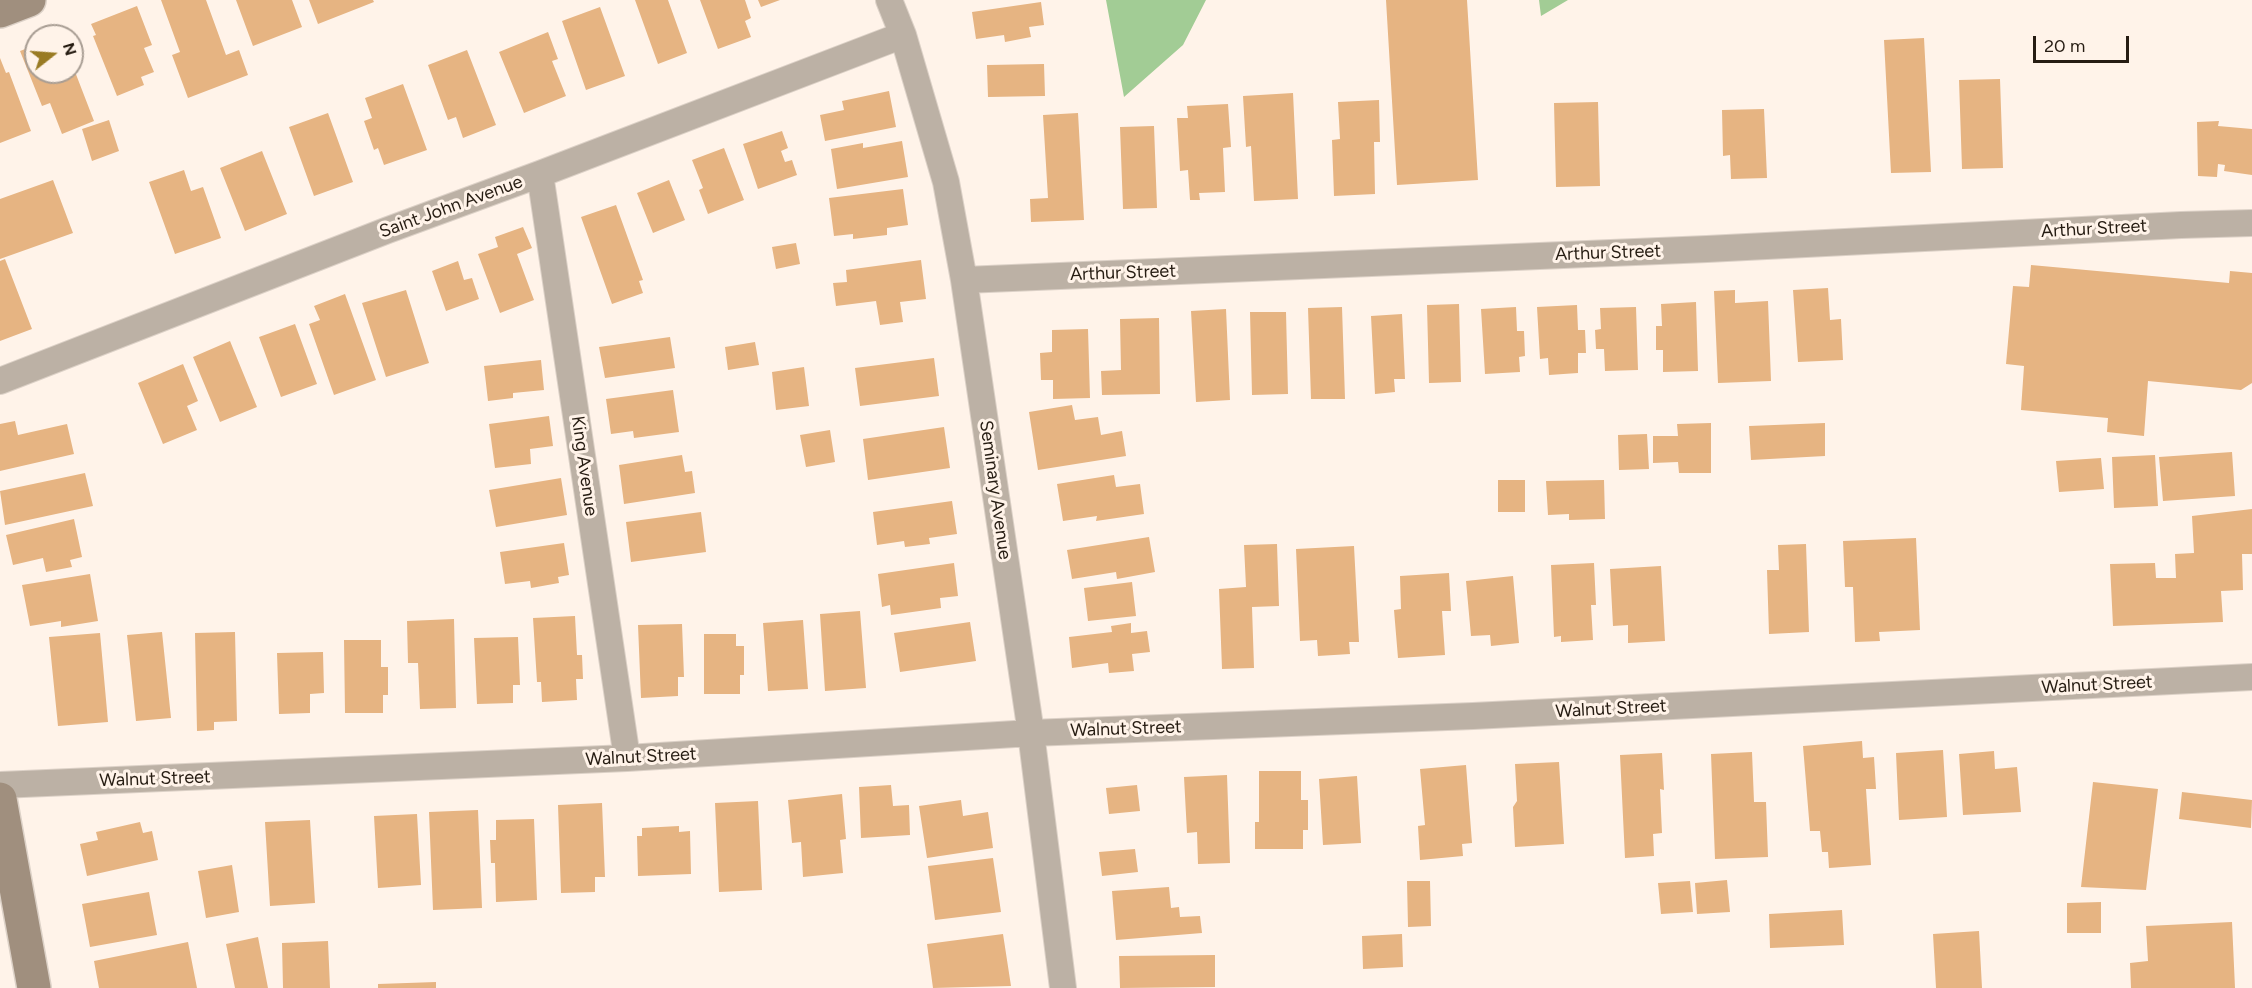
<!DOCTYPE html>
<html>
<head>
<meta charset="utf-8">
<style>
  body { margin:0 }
  #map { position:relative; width:2252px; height:988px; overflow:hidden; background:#fff3e9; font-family:Figtree,sans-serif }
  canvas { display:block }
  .north { position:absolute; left:24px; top:24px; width:60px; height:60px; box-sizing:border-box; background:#fff3e9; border:2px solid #a89d93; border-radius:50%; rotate:73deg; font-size:16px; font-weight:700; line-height:24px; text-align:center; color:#261c12 }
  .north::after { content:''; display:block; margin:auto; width:21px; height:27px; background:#997b24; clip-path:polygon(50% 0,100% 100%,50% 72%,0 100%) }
  .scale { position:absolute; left:2033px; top:36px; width:96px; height:27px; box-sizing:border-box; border:3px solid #261c12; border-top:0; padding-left:8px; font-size:18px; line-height:21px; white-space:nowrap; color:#261c12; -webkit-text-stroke:4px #fff3e9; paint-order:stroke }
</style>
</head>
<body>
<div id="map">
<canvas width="2252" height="988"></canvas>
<div class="north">N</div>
<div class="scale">20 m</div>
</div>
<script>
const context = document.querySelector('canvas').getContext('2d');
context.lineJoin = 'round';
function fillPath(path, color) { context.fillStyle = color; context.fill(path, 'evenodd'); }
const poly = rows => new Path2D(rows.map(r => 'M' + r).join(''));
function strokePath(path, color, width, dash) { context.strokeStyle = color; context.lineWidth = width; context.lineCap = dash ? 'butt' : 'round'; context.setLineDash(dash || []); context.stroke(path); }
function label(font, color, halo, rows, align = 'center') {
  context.font = font + ' Figtree,sans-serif'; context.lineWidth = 6; context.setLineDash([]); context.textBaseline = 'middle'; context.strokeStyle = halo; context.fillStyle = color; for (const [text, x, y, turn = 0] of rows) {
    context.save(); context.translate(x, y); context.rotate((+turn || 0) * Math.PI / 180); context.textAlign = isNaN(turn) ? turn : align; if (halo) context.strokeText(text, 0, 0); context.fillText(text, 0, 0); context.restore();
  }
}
fillPath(poly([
  [1106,0,1206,0,1183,45,1124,97],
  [1539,0,1568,0,1541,16]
]), '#a2cc95');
fillPath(poly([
  [161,0,206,0,226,55,239,50,248,75,188,98,172,55,180,52],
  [236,0,292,0,302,27,253,46],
  [309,0,373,0,374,2,318,24],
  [635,0,668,0,687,53,658,64],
  [700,0,745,0,751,18,745,21,751,37,718,49],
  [758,0,780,0,761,7],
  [1386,0,1467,0,1478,180,1397,185],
  [1041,2,1044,25,1029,27,1031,37,1005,42,1004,35,976,39,972,12],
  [137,6,152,45,144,48,154,72,141,77,144,85,117,96,93,36,96,35,91,24],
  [600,7,625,76,586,90,562,21],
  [548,32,558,59,552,61,566,96,524,113,499,52],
  [1924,38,1931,172,1891,173,1884,40],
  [36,45,36,72,72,72,72,51,77,62,72,64,94,121,62,134,50,103,42,106,20,51],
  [467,50,496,125,463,138,456,117,448,120,428,65],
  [0,58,6,73,9,72,31,131,0,143],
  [1044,64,1045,96,988,97,987,65],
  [2000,79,2003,168,1962,169,1959,80],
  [403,84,427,150,384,165,378,148,374,150,364,121,372,118,365,98],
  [889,91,896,127,825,141,820,115,844,110,842,101],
  [1293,93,1298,199,1254,201,1251,146,1246,147,1243,96],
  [1379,100,1380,142,1374,142,1375,194,1334,196,1332,140,1340,139,1338,102],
  [1598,102,1600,186,1556,187,1554,103],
  [1228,104,1231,147,1223,148,1225,192,1199,193,1200,200,1190,200,1188,170,1180,171,1177,118,1188,118,1187,106],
  [1764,109,1767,178,1731,179,1730,155,1723,156,1722,110],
  [328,113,353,182,314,196,289,127],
  [1078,113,1084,220,1031,222,1030,199,1048,198,1043,115],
  [109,120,119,151,92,161,82,129],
  [2219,121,2218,126,2252,129,2252,175,2224,171,2225,165,2218,164,2217,177,2198,176,2197,122],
  [1154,126,1157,208,1123,209,1120,127],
  [782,131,788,148,781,151,785,162,792,160,797,175,758,189,743,144],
  [902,141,908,177,837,189,831,149,863,143,863,148],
  [724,148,744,200,708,214,699,190,703,188,692,160],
  [262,151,287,214,245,231,220,168],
  [184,170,191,191,203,187,221,238,175,254,149,182],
  [53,180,73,233,0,259,0,199],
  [669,180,685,220,653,233,637,193],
  [903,189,908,225,887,228,887,235,853,239,853,234,834,236,829,198],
  [616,205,643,280,639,281,643,293,612,304,581,217],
  [523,227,532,248,517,254,534,300,500,313,478,254,498,247,495,237],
  [796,243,800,264,776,269,772,247],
  [5,259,32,329,0,341,0,261],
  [921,260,926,299,900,302,903,322,880,325,876,301,836,306,833,283,847,282,846,270],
  [458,261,464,280,472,278,479,299,446,311,432,271],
  [2031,265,2229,283,2230,271,2252,273,2252,383,2241,390,2148,381,2144,436,2107,432,2108,418,2021,410,2024,366,2006,364,2013,286,2029,287],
  [1828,288,1830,320,1841,319,1843,360,1798,362,1793,290],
  [406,290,429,363,386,377,362,303],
  [1735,290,1735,303,1768,301,1771,381,1718,383,1714,291],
  [345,294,376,380,334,395,309,324,320,320,314,306],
  [1696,302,1698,371,1663,372,1663,350,1656,350,1656,326,1662,326,1661,304],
  [1459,304,1461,382,1429,383,1427,305],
  [1577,305,1578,330,1585,330,1586,353,1578,353,1578,373,1549,375,1548,358,1540,359,1537,307],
  [1342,307,1345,399,1311,399,1308,308],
  [1516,307,1517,331,1524,331,1525,356,1519,357,1520,372,1485,374,1481,309],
  [1636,307,1638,370,1605,371,1604,349,1596,349,1595,330,1601,329,1600,308],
  [1226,309,1230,400,1196,402,1191,311],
  [1250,312,1286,312,1288,394,1252,395],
  [1402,314,1405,379,1394,379,1395,392,1375,394,1371,316],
  [1159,318,1160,394,1102,395,1101,371,1121,370,1120,319],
  [295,324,317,384,281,397,259,337],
  [1088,329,1090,398,1053,399,1053,380,1041,380,1040,353,1052,352,1052,330],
  [670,337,675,368,605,378,599,347],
  [230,341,257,407,220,422,193,357],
  [755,342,759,365,728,370,725,347],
  [934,358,939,396,860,406,855,368],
  [541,360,544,390,513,393,513,398,488,401,484,366],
  [183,364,198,401,187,406,197,430,163,444,138,383],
  [804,367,809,406,776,410,772,372],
  [673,390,679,432,634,438,633,431,611,434,606,399],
  [1072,405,1075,420,1098,417,1101,435,1122,431,1126,456,1038,470,1029,412],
  [549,416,553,446,530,449,531,464,495,468,489,424],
  [15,421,18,435,67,424,74,454,0,471,0,424],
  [1711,423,1711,473,1679,473,1678,462,1653,463,1653,436,1678,436,1677,424],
  [1825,423,1825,456,1751,460,1749,426],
  [944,427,950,468,868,480,863,439],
  [830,430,835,462,806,467,800,435],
  [1647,434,1649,469,1619,470,1618,435],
  [2232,452,2235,496,2163,501,2159,457],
  [682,455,685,472,692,471,695,493,624,504,619,465],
  [2155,455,2158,506,2114,508,2112,457],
  [2101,458,2104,489,2059,492,2056,461],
  [85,473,93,506,5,525,0,491],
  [1114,475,1116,487,1140,484,1144,514,1096,521,1097,516,1063,521,1057,484],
  [561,478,567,515,496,527,489,490],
  [1498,480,1525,480,1525,512,1498,512],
  [1604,480,1605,519,1569,520,1569,514,1548,515,1546,481],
  [952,501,957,534,929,538,930,544,905,547,904,541,877,545,873,512],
  [2252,509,2252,554,2242,554,2243,590,2221,591,2223,622,2113,626,2110,564,2155,563,2156,578,2176,578,2175,554,2194,553,2192,516],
  [701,512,706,552,631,562,626,522],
  [74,519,82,557,70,560,72,567,46,572,43,558,13,565,6,535],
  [1149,537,1155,572,1117,579,1116,572,1072,579,1067,550],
  [1916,538,1920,630,1879,632,1880,641,1855,642,1853,587,1845,587,1843,541],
  [564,543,569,575,558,577,559,583,531,588,530,581,505,584,500,552],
  [1277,544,1279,606,1252,607,1254,668,1222,669,1219,589,1246,587,1244,545],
  [1806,544,1809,632,1769,634,1767,570,1779,570,1778,545],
  [1354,546,1359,642,1349,642,1350,654,1318,656,1317,640,1300,641,1296,549],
  [954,563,958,596,940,598,941,608,891,615,890,605,882,607,878,574],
  [1594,563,1596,605,1591,605,1593,640,1561,642,1561,636,1554,637,1551,565],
  [1661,566,1665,641,1628,643,1628,625,1613,626,1610,569],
  [1449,573,1451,611,1442,611,1445,655,1398,658,1394,610,1401,609,1400,576],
  [90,574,98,621,61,627,61,621,30,626,22,585],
  [1513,576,1519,643,1491,646,1490,635,1471,636,1466,581],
  [1132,582,1136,616,1088,621,1084,588],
  [860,611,866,688,825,691,820,614],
  [575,616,577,655,582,655,583,679,576,679,577,700,542,702,541,682,537,682,533,618],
  [454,619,456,708,420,709,418,663,408,663,407,621],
  [803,620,808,689,768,691,763,623],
  [970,622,976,661,900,672,894,633],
  [1131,623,1131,633,1147,631,1150,652,1132,654,1134,671,1109,673,1108,663,1072,668,1069,637,1112,632,1111,626],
  [682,624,684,677,678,677,678,696,641,698,638,625],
  [162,632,171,718,136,721,127,635],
  [235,632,237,721,214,722,214,730,197,731,195,633],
  [100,633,108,722,58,726,49,637],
  [704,634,736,634,736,646,744,646,744,675,740,675,740,694,704,694],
  [518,637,520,685,513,685,513,703,477,704,474,638],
  [344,640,381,640,381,667,388,667,388,695,383,695,383,713,345,713],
  [323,652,324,693,310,694,310,713,279,714,277,653],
  [1862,741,1863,758,1874,757,1876,789,1866,789,1871,865,1829,868,1828,852,1822,852,1820,831,1810,831,1803,746],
  [1943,750,1947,817,1899,820,1896,753],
  [1994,751,1995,769,2017,767,2021,812,1963,815,1959,754],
  [1752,752,1754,802,1766,802,1768,857,1715,859,1711,754],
  [1662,753,1664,790,1660,789,1662,833,1653,834,1654,856,1625,858,1620,755],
  [1559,762,1564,844,1515,847,1513,807,1517,801,1515,764],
  [1466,765,1472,843,1462,844,1463,856,1420,860,1418,826,1425,825,1420,769],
  [1259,771,1301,771,1301,800,1308,800,1308,830,1303,830,1303,849,1255,849,1255,822,1259,822],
  [1227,775,1230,863,1198,864,1197,832,1187,833,1184,777],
  [1357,776,1361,843,1323,845,1319,779],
  [2093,782,2158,789,2146,890,2081,887],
  [891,785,893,806,909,805,910,835,861,838,859,787],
  [1137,785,1140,811,1109,814,1106,788],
  [2182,792,2252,800,2251,828,2179,819],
  [842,794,846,839,840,840,843,873,803,877,801,842,792,843,788,800],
  [961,800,963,816,988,812,993,848,927,858,919,806],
  [758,801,762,890,719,892,715,803],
  [602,803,605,877,595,877,595,892,561,893,558,805],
  [478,810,482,908,433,910,429,812],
  [417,814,421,885,378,888,374,816],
  [534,819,537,900,496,902,495,863,491,863,490,840,496,840,496,820],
  [310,820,315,903,270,906,265,822],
  [140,822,143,833,152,831,158,860,87,876,80,844,98,840,96,832],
  [679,826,679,832,690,831,691,874,638,876,637,836,642,836,642,828],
  [1135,849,1138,872,1102,876,1099,852],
  [993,858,1001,912,935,920,928,866],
  [232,865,239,912,206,918,198,871],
  [1727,880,1730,912,1697,914,1695,883],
  [1407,881,1430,881,1431,926,1408,927],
  [1690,881,1693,912,1661,914,1658,883],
  [1169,887,1171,908,1179,907,1180,917,1200,916,1202,933,1116,940,1112,891],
  [149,892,157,935,90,947,82,904],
  [2101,902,2101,933,2067,933,2067,903],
  [1842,910,1844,945,1770,948,1769,914],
  [2232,922,2235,988,2131,988,2130,963,2148,961,2146,926],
  [1979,931,1982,988,1936,988,1933,934],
  [1003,934,1011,986,933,988,927,944],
  [1402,934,1403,967,1363,969,1362,936],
  [258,937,268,988,235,988,226,944],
  [328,941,330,988,283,988,282,943],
  [188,942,197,988,99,988,94,961],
  [1215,955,1215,987,1120,988,1119,956],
  [436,982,436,988,378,988,378,984]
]), '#e6b482');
const street = poly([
  [889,0,903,35,946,182,964,280,1031,733,1063,988],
  [540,174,627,758],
  [964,280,1707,249,2181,225,2252,223],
  [0,381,388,230,540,174,903,35],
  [0,785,627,758,1031,733,1473,716,2252,677]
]);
const secondary = poly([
  [0,11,29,0],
  [0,799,34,988]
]);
strokePath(street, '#dcd1c7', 28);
strokePath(secondary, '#dcd1c7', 36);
strokePath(street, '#bcb1a5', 26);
strokePath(secondary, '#a08f7e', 33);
label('18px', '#261c12', '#fff3e9', [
  ["Saint John Avenue",451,207,-20],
  ["Arthur Street",2094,229,-3],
  ["Arthur Street",1608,253,-2],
  ["Arthur Street",1123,273,-2],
  ["King Avenue",584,466,82],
  ["Seminary Avenue",995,490,82],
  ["Walnut Street",2097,685,-3],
  ["Walnut Street",1611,709,-3],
  ["Walnut Street",1126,729,-2],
  ["Walnut Street",641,757,-3],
  ["Walnut Street",155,779,-2]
]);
</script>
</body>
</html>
